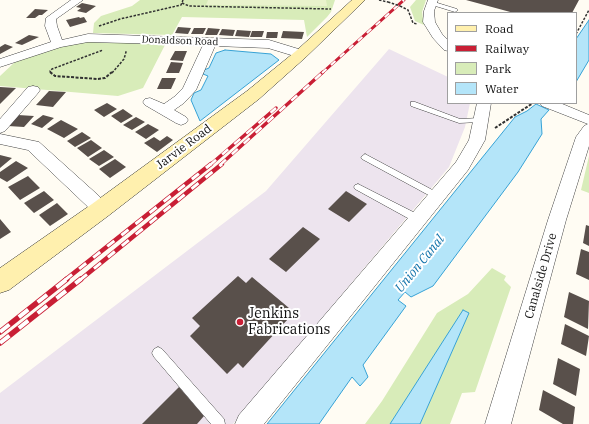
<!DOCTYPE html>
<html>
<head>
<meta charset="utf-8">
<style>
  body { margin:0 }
  #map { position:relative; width:589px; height:424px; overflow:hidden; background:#fffcf3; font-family:"IBM Plex Serif",serif }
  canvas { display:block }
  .legend { position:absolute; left:447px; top:12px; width:130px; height:92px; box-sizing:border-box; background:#fff; border:1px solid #9f9f9f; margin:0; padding:5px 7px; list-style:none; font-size:12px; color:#101010 }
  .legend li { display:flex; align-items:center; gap:8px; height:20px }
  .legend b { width:20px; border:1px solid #9f9f9f }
</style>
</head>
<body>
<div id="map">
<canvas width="589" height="424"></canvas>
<ul class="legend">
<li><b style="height:5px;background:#fff0ae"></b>Road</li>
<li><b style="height:5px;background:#c91f35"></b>Railway</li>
<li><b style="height:11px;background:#d8ecb9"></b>Park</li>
<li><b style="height:11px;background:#b4e5f9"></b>Water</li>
</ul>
</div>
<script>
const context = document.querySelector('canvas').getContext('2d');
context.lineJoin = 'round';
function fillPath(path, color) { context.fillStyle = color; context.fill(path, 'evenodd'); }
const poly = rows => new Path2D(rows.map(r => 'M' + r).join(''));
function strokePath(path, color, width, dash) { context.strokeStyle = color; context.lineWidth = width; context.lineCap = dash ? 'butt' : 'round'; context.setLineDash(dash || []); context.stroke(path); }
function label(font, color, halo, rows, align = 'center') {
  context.font = font + ' "IBM Plex Serif",serif'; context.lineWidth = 4; context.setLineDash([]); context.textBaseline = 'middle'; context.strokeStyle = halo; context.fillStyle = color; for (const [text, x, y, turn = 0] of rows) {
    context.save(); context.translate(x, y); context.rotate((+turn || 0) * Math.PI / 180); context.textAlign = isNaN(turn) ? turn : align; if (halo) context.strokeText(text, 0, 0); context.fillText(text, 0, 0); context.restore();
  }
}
fillPath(poly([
  [389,49,448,77,448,103,470,103,465,127,449,167,233,424,0,424,0,393,266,191]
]), '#ede4ee');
fillPath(poly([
  [140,0,335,0,331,12,327,17,307,37,304,20,182,17,172,35,93,33,94,23,101,16,132,6],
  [416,0,426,0,422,12,424,25,415,21,410,7],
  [99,41,166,43,143,88,118,96,0,86,0,76,16,61,52,49,74,43],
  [589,156,589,193,581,190],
  [492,268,506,276,504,280,511,287,475,392,462,393,450,424,420,424,468,314,463,311,390,424,365,424,382,401,437,313,468,294]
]), '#d8ecb9');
fillPath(poly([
  [208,0,326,0,327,6,206,5]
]), '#e9f3cc');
const water = poly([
  [589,20,589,60,576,82,576,39,589,20],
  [225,50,271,54,279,60,200,121,191,100,194,93,201,90,208,76,203,74,204,70,209,68,216,53,225,50],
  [536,104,549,110,541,119,542,134,518,172,433,286,411,297,405,292,398,300,406,306,363,365,368,377,360,386,352,377,319,424,267,424,515,117,527,111,536,104],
  [463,310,469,313,420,424,390,424,463,310]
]);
fillPath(water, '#b4e5f9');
strokePath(water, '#37a2d5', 1);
fillPath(poly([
  [466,0,579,0,572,13,514,13],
  [82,3,96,6,86,13,77,11,81,8,76,7],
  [35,9,48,10,42,15,39,15,35,18,26,18],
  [79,17,80,18,84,17,87,22,70,27,66,20],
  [178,27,191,28,188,34,175,33],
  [194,28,206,28,203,34,191,34],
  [208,28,220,29,217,35,205,35],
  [222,29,235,30,233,36,219,35],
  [237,30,251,31,249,37,235,36],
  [252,31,264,31,262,37,250,37],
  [283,31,304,32,302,39,281,38],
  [267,32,278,32,277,38,266,38],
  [29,35,39,37,22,45,15,43],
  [5,44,13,47,0,54,0,47],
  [175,51,187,51,183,61,170,60],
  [171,62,183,63,179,73,166,73],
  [162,78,176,78,171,89,157,89],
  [0,87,16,88,0,104],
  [49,91,66,92,53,107,36,105],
  [107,103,117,109,104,117,94,110],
  [123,109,133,116,121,123,111,116],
  [18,115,34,116,24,127,8,126],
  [43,115,54,118,42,128,31,124],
  [136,117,145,122,132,130,123,125],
  [61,120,78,129,64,138,47,129],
  [148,124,159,130,146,139,135,132],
  [82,132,91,138,75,147,67,141],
  [167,136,173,140,157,152,144,143,154,137,160,141],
  [91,140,102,148,88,157,77,148],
  [104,150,114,157,99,166,89,159],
  [0,155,12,158,0,168],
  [115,159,126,167,110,178,99,169],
  [16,161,28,168,7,182,0,178,0,172],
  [28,176,40,188,20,200,8,187],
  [44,191,54,200,34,213,24,203],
  [346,191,367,204,349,222,328,209],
  [57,203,68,214,50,226,39,215],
  [0,219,11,232,0,239],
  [586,225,589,226,589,246,583,243],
  [303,227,320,239,286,272,269,259],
  [581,249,589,252,589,280,576,274],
  [238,276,246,283,252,277,289,308,283,314,288,319,243,368,238,363,227,374,190,336,200,326,192,318],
  [569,292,589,301,588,329,564,317],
  [565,324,589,336,586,356,561,344],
  [558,358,580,369,576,396,553,384],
  [179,387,204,416,197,424,142,424],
  [543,390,575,407,573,424,563,424,539,410]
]), '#59504b');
const lane = poly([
  [431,1,457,9,458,10,455,12,429,4,428,3,431,1],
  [411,102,415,102,460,119,480,118,484,120,480,122,459,123,411,106,411,102],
  [365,154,440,194,441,196,440,198,434,198,362,159,361,157,365,154],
  [358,184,421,216,423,219,421,222,415,222,355,189,354,187,355,185,358,184],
  [158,347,162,349,224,419,225,424,211,424,154,357,152,353,154,349,158,347]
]);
const street = poly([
  [71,0,83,0,56,19,57,26,62,40,88,34,269,40,305,51,307,54,305,57,301,58,268,48,215,46,196,90,184,103,174,110,186,117,188,120,186,123,181,125,176,123,145,105,143,102,145,99,150,98,164,104,174,97,183,88,203,45,88,42,61,47,0,67,0,59,51,42,45,26,46,18,71,0],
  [428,0,438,0,434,11,435,22,442,34,448,40,448,51,444,50,433,38,423,22,424,11,428,0],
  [33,86,38,87,40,90,38,93,5,131,0,133,0,119,28,87,33,86],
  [477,103,491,103,485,140,468,170,264,424,235,424,239,415,456,162,469,140,477,103],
  [540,103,560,103,589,115,589,146,566,220,511,424,485,424,548,220,576,137,584,126,588,124,542,106,540,103],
  [0,134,39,142,99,196,109,210,106,215,100,217,94,215,87,206,28,150,0,144,0,134]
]);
const secondary = poly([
  [352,0,365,0,306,57,259,99,108,216,9,290,0,293,0,268,92,204,247,91,296,51,352,0]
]);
strokePath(lane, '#434343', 1);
strokePath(street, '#434343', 1);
strokePath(secondary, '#323232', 1);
strokePath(poly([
  [379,0,388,2],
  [182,3,189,6,331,9],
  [400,6,408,10,413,23,417,24],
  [99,26,120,19,181,5,183,0],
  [576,34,589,10],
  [51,73,50,71,52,69,103,50],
  [112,73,124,59,126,52,124,51]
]), '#323232', 1.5, [2.5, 1.5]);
strokePath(poly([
  [50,72,55,76,98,79,105,78,112,72],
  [495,128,533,103]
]), '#323232', 2, [3, 1.5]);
fillPath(lane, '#fff');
fillPath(street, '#fff');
fillPath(secondary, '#fff0ae');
const railFar3 = poly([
  [322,73,404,0]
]);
const railFar2 = poly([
  [210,165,276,108],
  [220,165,323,72]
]);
const railFar1 = poly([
  [65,280,211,164],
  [80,280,222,164]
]);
const rail = poly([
  [0,332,67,279],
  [0,343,81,279]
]);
strokePath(railFar3, '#c91f35', 3);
strokePath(railFar2, '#c91f35', 3.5);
strokePath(railFar1, '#c91f35', 4.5);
strokePath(rail, '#c91f35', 5.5);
strokePath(railFar3, '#fff', 2, [6]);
strokePath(railFar2, '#fff', 2.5, [8]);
strokePath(railFar1, '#fff', 3, [9]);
strokePath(rail, '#fff', 4, [12]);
strokePath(poly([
  [388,2,400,6]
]), '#323232', 1.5, [2.5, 1.5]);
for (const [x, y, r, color] of [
  [240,322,4,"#c91f35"]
]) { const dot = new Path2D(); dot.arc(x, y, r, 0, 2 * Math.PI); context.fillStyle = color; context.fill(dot); strokePath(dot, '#fff', 1.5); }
label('10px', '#101010', '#fff', [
  ["Donaldson Road",180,41,2]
]);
label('12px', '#101010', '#fff', [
  ["Jarvie Road",184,147,-37],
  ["Canalside Drive",541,276,-74]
]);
label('italic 13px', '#1173aa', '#fff', [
  ["Union Canal",420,264,-51]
]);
label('14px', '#101010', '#fff', [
  ["Jenkins",248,314],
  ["Fabrications",248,330]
], 'left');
</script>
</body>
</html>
